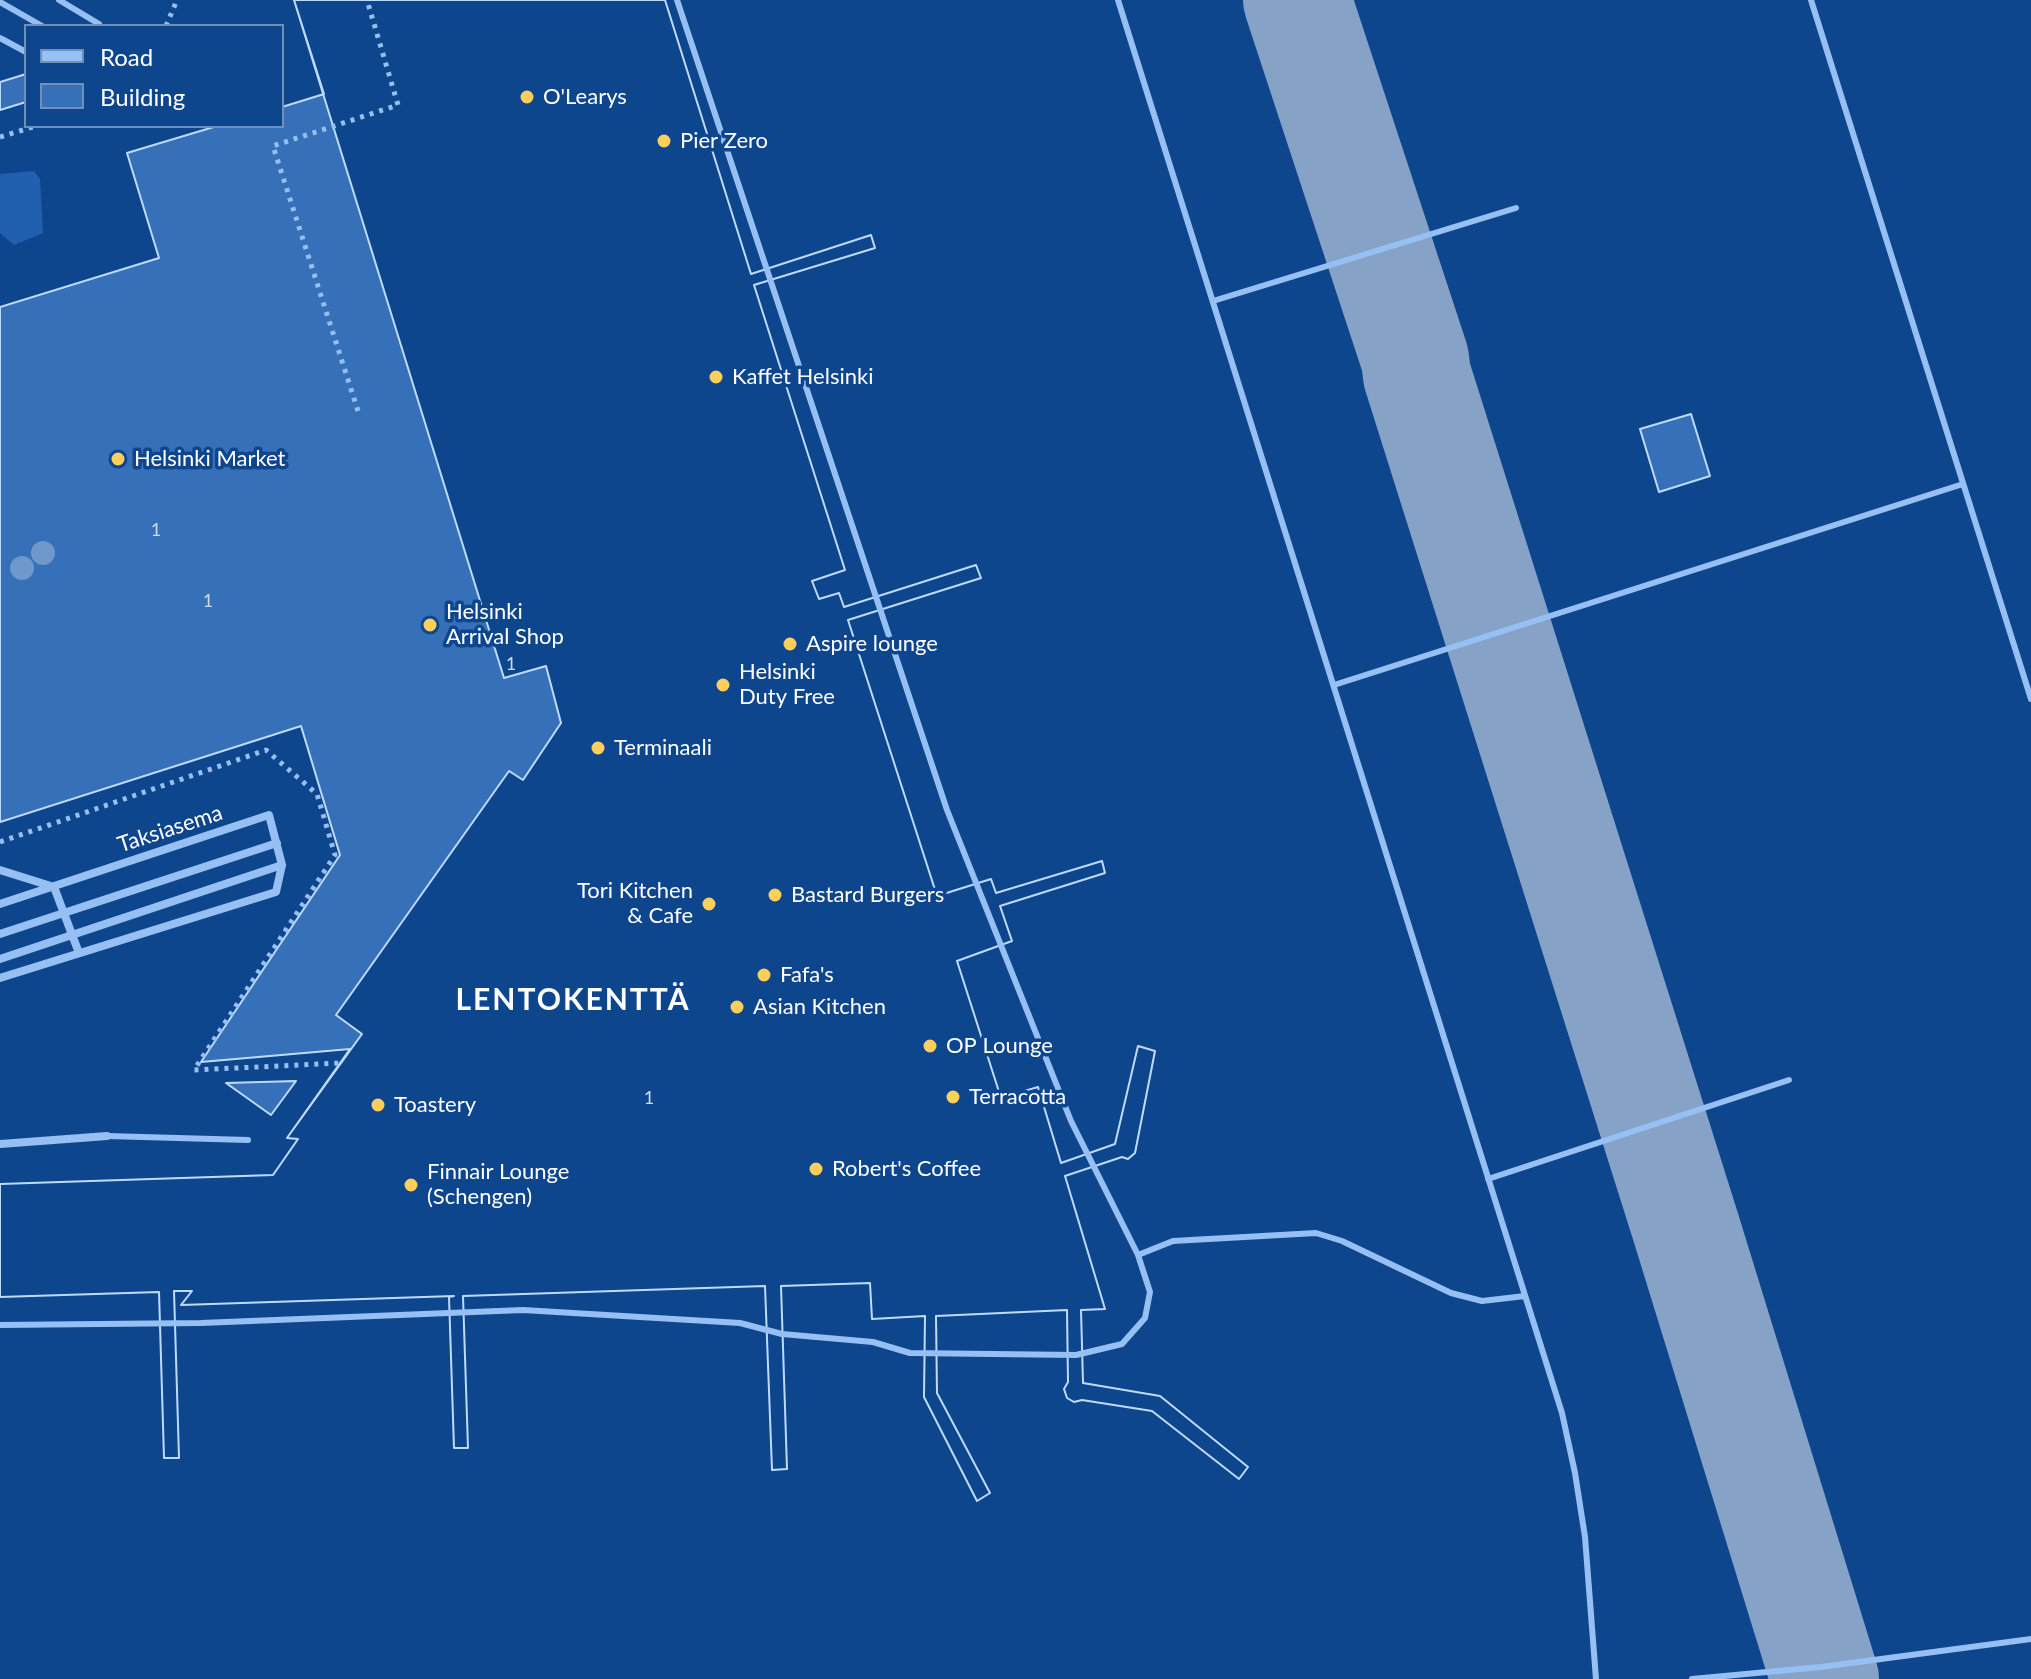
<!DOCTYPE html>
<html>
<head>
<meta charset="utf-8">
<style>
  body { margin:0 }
  #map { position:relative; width:2031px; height:1679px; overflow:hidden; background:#0e468e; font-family:Lato,sans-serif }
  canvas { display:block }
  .legend { position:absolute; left:24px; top:24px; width:260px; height:104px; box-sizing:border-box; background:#0e468e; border:2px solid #6e90bb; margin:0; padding:10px 14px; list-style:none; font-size:24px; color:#fff }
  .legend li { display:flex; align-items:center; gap:16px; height:40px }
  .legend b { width:40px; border:2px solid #6e90bb }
</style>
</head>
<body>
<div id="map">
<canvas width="2031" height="1679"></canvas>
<ul class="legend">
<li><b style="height:10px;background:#96c0f3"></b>Road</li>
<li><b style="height:22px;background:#3670b8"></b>Building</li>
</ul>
</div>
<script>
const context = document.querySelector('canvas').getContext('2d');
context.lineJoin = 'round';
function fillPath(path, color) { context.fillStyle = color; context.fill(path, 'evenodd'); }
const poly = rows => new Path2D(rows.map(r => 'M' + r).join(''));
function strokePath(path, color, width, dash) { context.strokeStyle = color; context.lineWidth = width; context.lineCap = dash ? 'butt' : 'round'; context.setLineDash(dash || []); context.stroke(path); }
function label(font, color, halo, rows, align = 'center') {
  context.font = font + ' Lato,sans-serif'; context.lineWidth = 7; context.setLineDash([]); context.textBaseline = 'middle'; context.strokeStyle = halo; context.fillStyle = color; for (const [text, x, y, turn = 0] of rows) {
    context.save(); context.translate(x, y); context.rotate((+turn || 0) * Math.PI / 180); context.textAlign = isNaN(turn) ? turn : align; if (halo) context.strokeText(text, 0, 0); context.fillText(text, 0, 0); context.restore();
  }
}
fillPath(poly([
  [34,171,40,179,43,233,14,245,0,233,0,174]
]), '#2060ae');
strokePath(poly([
  [1297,0,1415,359,1417,375,1686,1228,1825,1679]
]), '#86a2c6', 108);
const building = poly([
  [294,0,665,0,751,274,871,235,875,248,754,285,845,570,812,581,819,599,839,593,844,607,976,565,981,578,848,620,937,896,991,879,996,893,1102,861,1105,873,1000,906,1012,941,957,961,1001,1098,1038,1087,1061,1163,1115,1144,1138,1046,1155,1051,1135,1153,1128,1159,1122,1157,1065,1176,1105,1309,1081,1310,1083,1383,1160,1396,1248,1467,1239,1479,1152,1411,1082,1400,1074,1402,1067,1398,1064,1389,1068,1382,1067,1310,936,1316,937,1393,990,1493,977,1501,924,1397,925,1316,872,1319,870,1283,781,1286,787,1469,772,1470,765,1286,463,1296,468,1448,454,1448,449,1297,454,1296,181,1305,192,1291,174,1291,179,1458,164,1458,159,1292,0,1297,0,1184,273,1175,298,1139,287,1138,362,1034,336,1015,509,771,523,780,561,723,546,666,504,678,294,0],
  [294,0,665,0,751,274,871,235,875,248,754,285,845,570,812,581,819,599,839,593,844,607,976,565,981,578,848,620,937,896,991,879,996,893,1102,861,1105,873,1000,906,1012,941,957,961,1001,1098,1038,1087,1061,1163,1115,1144,1138,1046,1155,1051,1135,1153,1128,1159,1122,1157,1065,1176,1105,1309,1081,1310,1083,1383,1160,1396,1248,1467,1239,1479,1152,1411,1082,1400,1074,1402,1067,1398,1064,1389,1068,1382,1067,1310,936,1316,937,1393,990,1493,977,1501,924,1397,925,1316,872,1319,870,1283,781,1286,787,1469,772,1470,765,1286,463,1296,468,1448,454,1448,449,1297,454,1296,181,1305,192,1291,174,1291,179,1458,164,1458,159,1292,0,1297,0,1184,273,1175,298,1139,287,1138,350,1049,201,1062,340,855,301,726,0,822,0,307,159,258,127,153,217,126,282,126,282,107,324,94,294,0],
  [26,74,26,102,0,110,0,82,26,74],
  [1691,414,1710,476,1659,492,1640,429,1691,414],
  [296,1081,271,1115,226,1083,296,1081]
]);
fillPath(building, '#3670b8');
strokePath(building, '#bedbfe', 2);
strokePath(poly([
  [166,26,177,0],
  [0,137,36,126],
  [358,411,273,146,398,105,367,0],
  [0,842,266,750,317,794,335,855,194,1070,341,1063]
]), '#96c0f3', 5, [4, 6]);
strokePath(poly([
  [59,0,99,24],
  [1118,0,1562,1413,1575,1473,1585,1537,1596,1679],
  [1811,0,2031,699],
  [0,2,42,26],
  [0,38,26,52],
  [1213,301,1516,208],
  [1334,685,1963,484],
  [107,1136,248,1140],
  [1488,1179,1789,1080],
  [1138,1255,1173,1241,1316,1233,1342,1241,1451,1293,1482,1301,1525,1296],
  [0,1325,201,1323,523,1310,740,1323,782,1334,873,1342,910,1353,1076,1355,1122,1344,1145,1318,1150,1292,1138,1255,1071,1121,947,810,677,0],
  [1692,1679,1821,1667,2031,1639]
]), '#96c0f3', 6);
strokePath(poly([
  [0,870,54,887,79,953],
  [0,904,269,815,282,865,276,892,0,978],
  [0,934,277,843],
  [0,959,282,865],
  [0,1144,107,1136]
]), '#96c0f3', 8);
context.fillStyle = '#6f98cc';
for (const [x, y] of [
  [43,553],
  [22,568]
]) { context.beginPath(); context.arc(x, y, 12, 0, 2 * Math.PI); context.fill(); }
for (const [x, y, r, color] of [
  [527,97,8,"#ffcf59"],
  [664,141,8,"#ffcf59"],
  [716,377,8,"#ffcf59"],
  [118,459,8,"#ffcf59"],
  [430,625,8,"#ffcf59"],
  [790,644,8,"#ffcf59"],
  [723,685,8,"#ffcf59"],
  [598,748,8,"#ffcf59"],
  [775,895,8,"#ffcf59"],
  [709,904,8,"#ffcf59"],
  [764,975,8,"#ffcf59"],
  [737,1007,8,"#ffcf59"],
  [930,1046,8,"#ffcf59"],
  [953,1097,8,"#ffcf59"],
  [378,1105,8,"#ffcf59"],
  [816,1169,8,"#ffcf59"],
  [411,1185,8,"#ffcf59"]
]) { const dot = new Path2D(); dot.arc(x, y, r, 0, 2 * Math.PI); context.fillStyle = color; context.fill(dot); strokePath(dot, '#0e468e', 3); }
label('18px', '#cddbed', null, [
  ["1",156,530],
  ["1",208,601],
  ["1",511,664],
  ["1",649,1098]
]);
label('22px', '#fff', '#0e468e', [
  ["O'Learys",543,97],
  ["Pier Zero",680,141],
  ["Kaffet Helsinki",732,377],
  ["Helsinki Market",134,459],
  ["Helsinki",446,612],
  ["Arrival Shop",446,637],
  ["Aspire lounge",806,644],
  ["Helsinki",739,672],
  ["Duty Free",739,697],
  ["Terminaali",614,748],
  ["Tori Kitchen",693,891,"right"],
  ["& Cafe",693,916,"right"],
  ["Bastard Burgers",791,895],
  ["Fafa's",780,975],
  ["Asian Kitchen",753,1007],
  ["OP Lounge",946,1046],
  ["Terracotta",969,1097],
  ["Toastery",394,1105],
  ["Robert's Coffee",832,1169],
  ["Finnair Lounge",427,1172],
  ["(Schengen)",427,1197]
], 'left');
label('22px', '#fff', '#0e468e', [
  ["Taksiasema",170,829,-18]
]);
context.letterSpacing = '2px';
label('bold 30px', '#fff', '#0e468e', [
  ["LENTOKENTTÄ",573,1000]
]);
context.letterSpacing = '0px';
</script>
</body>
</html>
